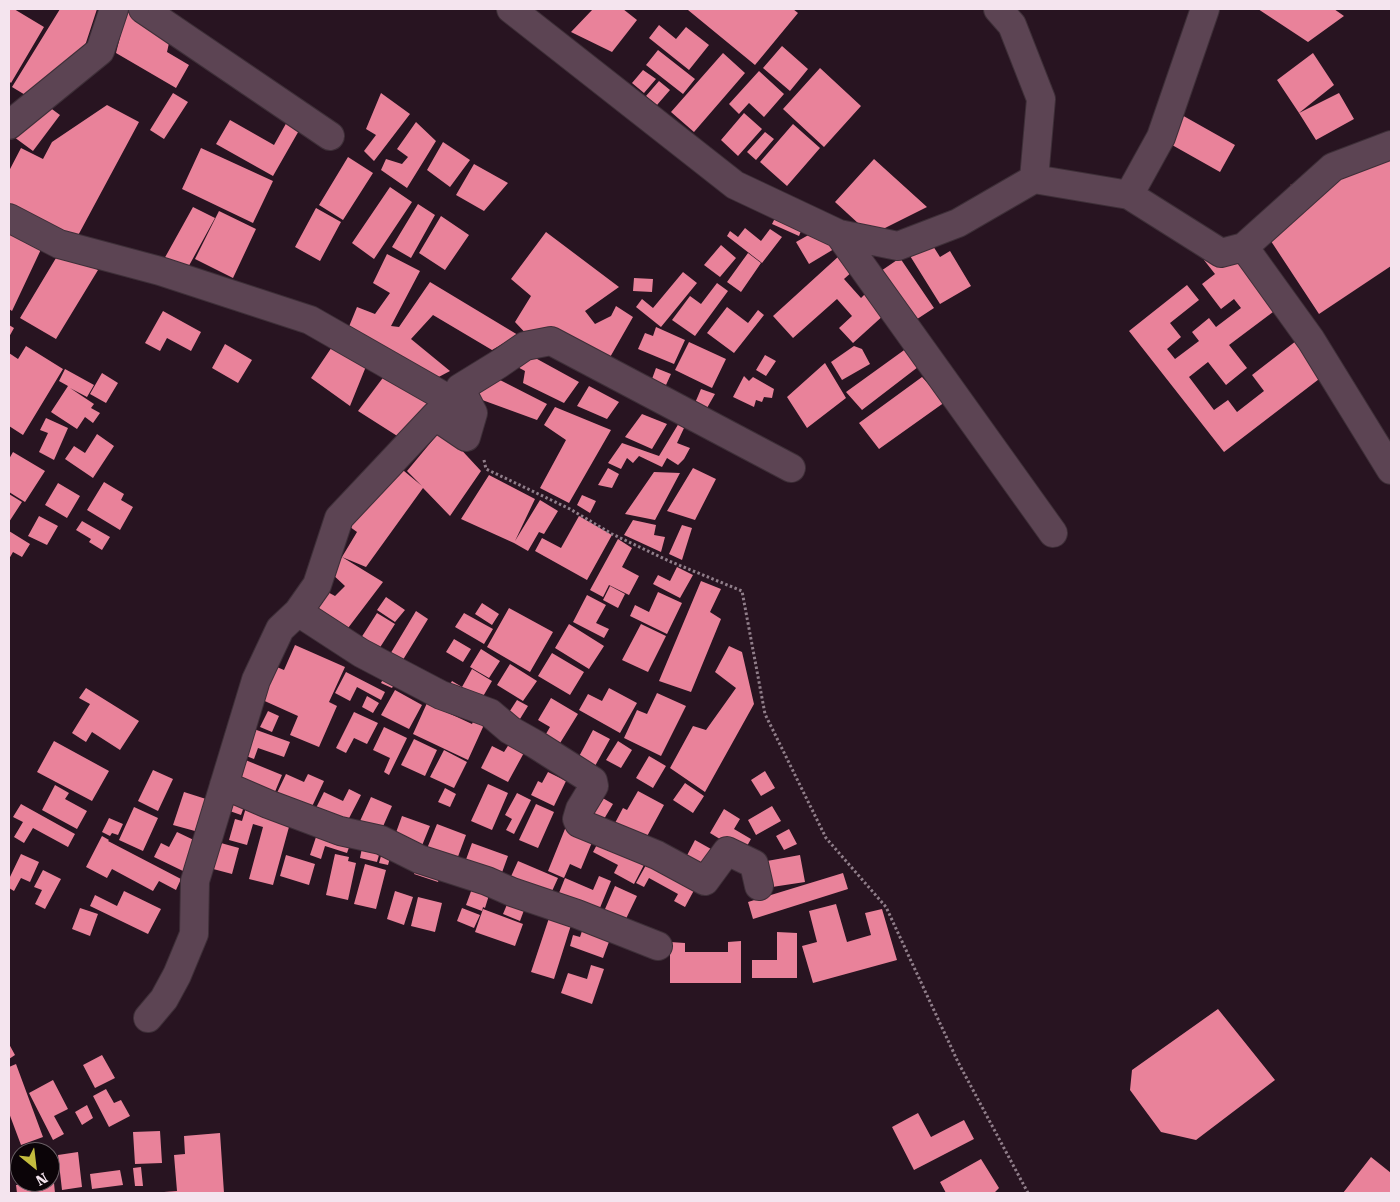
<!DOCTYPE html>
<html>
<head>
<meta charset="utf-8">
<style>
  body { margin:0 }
  #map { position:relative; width:1400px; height:1202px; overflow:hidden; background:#281421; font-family:"Roboto Serif",serif }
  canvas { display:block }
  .frame { position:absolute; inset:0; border:10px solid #f4e4ee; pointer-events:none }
  .north { position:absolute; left:10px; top:1142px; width:50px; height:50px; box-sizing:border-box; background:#0b0408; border:1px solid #685e64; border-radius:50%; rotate:151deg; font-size:14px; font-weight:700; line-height:20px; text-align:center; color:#f4e4ee }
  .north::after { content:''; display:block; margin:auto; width:18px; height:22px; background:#c4bc3e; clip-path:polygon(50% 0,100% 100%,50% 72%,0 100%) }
</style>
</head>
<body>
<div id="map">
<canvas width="1400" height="1202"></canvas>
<div class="frame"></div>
<div class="north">N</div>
</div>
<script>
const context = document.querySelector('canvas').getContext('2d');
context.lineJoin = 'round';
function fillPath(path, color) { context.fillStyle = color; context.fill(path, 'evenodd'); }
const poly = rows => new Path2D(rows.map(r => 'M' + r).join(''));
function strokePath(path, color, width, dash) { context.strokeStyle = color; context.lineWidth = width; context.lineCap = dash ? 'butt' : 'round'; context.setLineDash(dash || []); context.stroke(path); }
fillPath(poly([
  [9,9,14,9,44,27,11,83,9,81],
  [60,9,97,9,80,61,27,96,12,87],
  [127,9,171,34,167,52,189,65,176,88,116,53],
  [593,9,623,9,637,20,612,52,571,32],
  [689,9,793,9,798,13,755,65,688,10],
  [1258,9,1334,9,1344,16,1308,42],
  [659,25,676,39,686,27,709,45,689,70,649,38],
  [782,46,808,69,790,91,763,68],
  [658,50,695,79,683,94,646,65],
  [723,53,745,73,694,132,671,112],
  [1313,53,1334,85,1299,113,1277,80],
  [820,68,861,106,824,147,783,109],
  [643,70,656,79,644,93,632,83],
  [759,71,784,94,764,117,749,103,739,114,729,104],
  [659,81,670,90,657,105,646,96],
  [173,93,188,102,164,139,150,130],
  [381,93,410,114,374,161,364,151,376,135,366,129],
  [1339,93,1354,119,1316,140,1299,113],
  [41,101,60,115,33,151,14,137],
  [107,105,139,122,74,243,9,208,9,171,21,148,43,159,52,142],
  [744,113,762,129,738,156,721,140],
  [1180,114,1235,145,1220,172,1165,141],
  [230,120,274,145,288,120,301,127,273,176,216,144],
  [416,122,436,141,407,188,381,170,386,159,402,164,408,157,397,149],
  [793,124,820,148,787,186,760,162],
  [765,132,774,139,756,160,747,152],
  [443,142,470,160,450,187,427,170],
  [1391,145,1391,266,1319,314,1263,229,1301,204,1290,185],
  [201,148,273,181,253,223,182,189],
  [348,157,373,173,343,220,319,205],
  [874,159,927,207,871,235,835,202],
  [474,164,508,183,484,211,456,195],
  [390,187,412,202,374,259,352,243],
  [418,204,435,215,411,258,392,247],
  [193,207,215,218,185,273,163,261],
  [316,208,341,222,320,261,295,247],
  [779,210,805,221,799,236,772,224],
  [219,211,256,229,233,278,195,259],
  [441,216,469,235,445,270,419,253],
  [9,226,44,243,12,311,9,309],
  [745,228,761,241,770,229,782,237,762,263,727,236,730,231,738,237],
  [821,228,834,249,809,264,796,242],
  [546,232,619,287,585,311,595,324,611,316,616,306,633,317,609,359,532,340,515,322,531,296,511,279],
  [928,238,940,257,950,251,971,286,940,304,907,251],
  [1230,240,1281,306,1229,345,1247,368,1226,385,1208,362,1189,377,1214,410,1228,400,1237,412,1264,391,1252,375,1296,341,1323,376,1224,452,1129,331,1187,285,1199,300,1170,323,1181,337,1167,349,1175,359,1199,341,1192,332,1209,318,1216,327,1241,308,1234,299,1221,309,1202,284,1215,274,1204,260],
  [721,245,736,258,720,277,704,265],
  [62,248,98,270,56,339,20,318],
  [748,253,761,263,741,292,727,282],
  [387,254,420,271,391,326,399,327,430,282,518,335,492,350,433,315,411,339,450,371,433,380,348,329,357,307,375,314,390,293,373,283],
  [839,256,853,271,844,279,861,298,866,293,885,314,853,343,839,328,852,316,837,299,793,338,773,316],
  [900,258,934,308,908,325,875,275],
  [683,272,697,283,661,327,636,307,642,299,653,308],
  [634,278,653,279,652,292,633,291],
  [717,283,728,291,695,336,672,320,690,296,701,304],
  [727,307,748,323,758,310,764,315,734,353,707,333],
  [163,311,201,332,191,351,167,338,160,351,145,343],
  [9,325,14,328,9,337],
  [656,327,685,340,674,364,638,349,645,333,653,336],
  [338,338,369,359,350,406,311,378],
  [689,342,726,359,712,388,675,370],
  [225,344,252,360,238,383,212,368],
  [26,346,63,369,23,435,9,426,9,353,18,359],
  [854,346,862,349,870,364,842,380,831,362],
  [907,348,918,367,862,410,846,392],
  [528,354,579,382,564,403,523,383,525,371,512,364],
  [765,355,776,361,766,376,756,370],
  [825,363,846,398,807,428,787,397],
  [391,367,469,419,402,439,358,411],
  [656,368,671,374,666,385,652,379],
  [65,369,94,385,87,397,70,388,94,404,91,408,100,413,93,423,85,417,77,429,51,412,68,386,59,381],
  [102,373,118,383,106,403,90,394],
  [744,376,749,381,753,377,774,389,772,398,764,397,762,402,756,400,754,407,733,397],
  [922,377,945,402,879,449,859,423],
  [498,379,547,404,537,420,474,397],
  [589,386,619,402,607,419,577,406],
  [701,389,715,394,707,408,695,403],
  [555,407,611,430,569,503,540,488,566,440,544,425],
  [642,414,667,424,652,449,625,437],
  [46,418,68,428,54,460,39,452,48,433,40,430],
  [679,423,684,428,677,443,690,448,684,459,678,465,667,458,662,467,639,456,633,463,627,458,621,469,608,463,622,443,659,456],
  [442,429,481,471,450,516,423,488,366,567,342,557,357,532,346,524,398,466,422,486,407,471],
  [97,434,114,446,93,478,65,459,74,446,85,453],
  [13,452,45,471,25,502,9,492,9,459],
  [608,468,619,474,612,488,598,485],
  [693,468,716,479,695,520,667,511],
  [654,472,680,473,655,520,625,514],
  [489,475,535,499,515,541,540,500,558,511,544,534,539,532,528,551,514,543,461,519],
  [104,482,124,494,121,500,133,507,120,530,87,510],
  [58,483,80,496,67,518,45,505],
  [9,494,22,502,9,522],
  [582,495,596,501,590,513,577,505],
  [39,516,58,526,47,545,28,536],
  [579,516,612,535,587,580,535,551,542,538,561,548],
  [633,520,656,525,654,535,665,537,661,552,624,535],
  [82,521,110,537,102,550,89,542,91,539,76,530],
  [682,525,692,528,682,560,669,554],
  [9,531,30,544,22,557,13,552,9,559],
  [618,539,632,548,622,567,639,576,629,595,609,585,603,597,590,590],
  [342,557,383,582,345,632,307,611,322,589,335,596,345,586,331,573],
  [677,567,693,575,680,598,653,584,658,575,670,581],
  [701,581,721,589,710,612,721,619,691,692,659,681],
  [610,586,625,594,618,608,603,600],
  [658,592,682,603,667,634,630,616,635,605,649,612],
  [587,595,606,605,596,623,609,629,604,638,573,622],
  [386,597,405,610,395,622,377,610],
  [482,603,499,614,492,625,475,614],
  [509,608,553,632,530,672,487,647],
  [416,611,428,619,401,663,389,656],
  [377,613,395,624,379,649,361,638],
  [464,613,493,629,484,644,455,627],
  [569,624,604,646,589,669,555,648],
  [641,624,666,636,648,672,622,660],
  [454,639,471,649,463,662,446,652],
  [295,645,345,667,329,702,337,706,319,747,290,735,298,716,258,698,272,665,284,670],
  [729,646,742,652,754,704,705,792,670,768,693,726,706,730,736,688,715,672],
  [481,649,500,661,489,678,470,667],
  [552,653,584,672,570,695,538,676],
  [510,664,537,681,523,701,497,685],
  [472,669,492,681,478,705,448,688,452,681,462,687],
  [346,672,385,692,381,700,357,687,350,701,335,693],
  [386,673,397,679,392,688,381,683],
  [86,688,139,721,120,750,92,732,86,742,72,733,90,704,79,698],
  [609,688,637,703,620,733,579,710,588,694,602,701],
  [395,690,422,705,409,729,381,715],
  [657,693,686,706,661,756,624,738,637,710,647,714],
  [367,696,379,703,373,713,362,707],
  [551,698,578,714,557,748,543,739,550,727,538,720],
  [517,700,528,706,515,727,504,720],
  [427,703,472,724,478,711,488,716,468,760,413,734],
  [268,711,279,716,272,732,260,727],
  [354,712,378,723,367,744,354,738,346,753,336,748],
  [384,727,407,738,389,775,384,772,390,758,373,750],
  [251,728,290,742,284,757,258,748,254,759,241,754],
  [593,730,610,739,590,775,574,766],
  [414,739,437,750,425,776,401,765],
  [54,741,109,771,92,801,37,772],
  [511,741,526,749,508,782,481,768,492,746,504,752],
  [618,741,632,750,621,768,606,760],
  [444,750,467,762,454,788,430,777],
  [649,756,666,766,653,788,636,778],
  [243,759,282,775,272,799,232,783],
  [153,770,173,779,158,811,138,801],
  [765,771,775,788,761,796,751,780],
  [548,772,566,781,554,806,531,795,538,781,542,783],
  [286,774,304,782,308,774,324,781,309,813,275,797],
  [685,783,704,796,693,813,673,800],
  [488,784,508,793,492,830,471,821],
  [55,785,69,793,65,799,87,811,77,829,42,810],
  [445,788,456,794,450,807,438,802],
  [349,789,361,795,345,826,314,812,324,792,343,801],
  [638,791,664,805,645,840,615,823,623,808,627,810],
  [184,792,206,799,195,831,173,825],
  [517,793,531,800,514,834,506,830,512,819,505,815],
  [594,793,613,804,604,819,595,814,591,820],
  [232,796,246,801,241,815,227,810],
  [371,797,392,806,381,831,360,821],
  [21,804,75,834,68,847,33,828,24,843,14,837,23,822,13,817],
  [247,804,292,816,273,885,249,879,263,827,253,824,247,845,229,840,235,819,242,821],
  [536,804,554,812,538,848,519,840],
  [772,806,781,821,756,835,748,820],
  [134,807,158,818,143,851,119,840],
  [724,809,740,819,734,829,751,839,743,853,710,833],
  [402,816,430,826,421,848,394,838],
  [109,818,123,824,118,835,112,833,110,836,102,832],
  [437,824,466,835,456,862,426,851],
  [567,824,595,835,581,869,570,864,564,878,548,871],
  [319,828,352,839,347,853,325,846,321,859,310,855],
  [789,829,797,844,784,850,776,836],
  [177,832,198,842,183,871,154,857,161,843,169,847],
  [102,836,109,840,108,841,181,879,176,890,159,881,153,891,112,869,107,878,86,867],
  [601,837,646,861,634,884,614,873,618,865,593,852],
  [210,840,239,848,232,874,202,866],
  [695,840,711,849,698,874,682,865],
  [363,843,381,848,377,862,360,858],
  [472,843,508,856,500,878,464,865],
  [383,849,392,851,388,865,379,863],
  [21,854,39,862,30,882,21,878,14,891,9,888,9,879],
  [335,854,349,857,348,861,356,863,348,900,326,895],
  [286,855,315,864,309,885,280,876],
  [800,855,805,882,772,887,767,861],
  [651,856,699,881,685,907,674,901,678,894,649,878,644,887,636,883],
  [518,861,558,878,548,900,508,883],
  [365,864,386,870,376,909,354,904],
  [417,865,441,873,438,882,414,874],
  [43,870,61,879,45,909,35,904,42,890,34,887],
  [843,873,848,889,753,919,748,902],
  [599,876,611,881,597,915,557,898,565,878,593,890],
  [473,886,490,892,485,908,483,907,482,911,466,905],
  [615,886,637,896,623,925,602,916],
  [124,891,161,909,148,934,90,906,95,895,117,906],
  [395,891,413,897,404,925,387,919],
  [511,895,527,902,520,921,503,914],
  [418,897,442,903,435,932,411,926],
  [836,904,847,942,871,935,865,913,882,909,897,960,813,983,802,946,817,942,809,911],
  [80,908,98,914,90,936,72,929],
  [462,908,480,915,474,928,457,921],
  [483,909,523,924,515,946,475,932],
  [550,915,572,922,554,979,531,972],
  [585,922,613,931,603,958,570,946,573,935,580,937],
  [777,932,797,933,797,978,752,978,752,960,777,960],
  [741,941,741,983,670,983,670,942,685,943,685,952,728,952,728,942],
  [591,965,604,969,592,1004,561,993,568,973,587,979],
  [1218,1009,1275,1080,1196,1140,1161,1132,1130,1090,1132,1070],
  [9,1044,15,1055,9,1059],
  [102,1055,115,1078,95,1088,83,1065],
  [16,1064,43,1137,21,1145,9,1113,9,1067],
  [53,1080,68,1109,54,1116,64,1134,53,1140,29,1093],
  [106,1089,114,1103,121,1100,130,1116,109,1127,93,1096],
  [87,1105,93,1118,82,1125,75,1112],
  [918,1113,931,1137,964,1120,974,1139,914,1170,892,1127],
  [160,1131,162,1163,135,1164,133,1132],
  [220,1133,224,1193,164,1193,164,1192,177,1191,174,1155,185,1154,184,1136],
  [78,1152,82,1187,62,1190,58,1155],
  [1371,1157,1391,1173,1391,1193,1343,1193],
  [981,1159,999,1188,994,1193,946,1193,940,1182],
  [141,1167,143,1186,135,1186,133,1168],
  [120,1170,123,1185,92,1189,90,1174],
  [54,1183,55,1193,17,1193,16,1185]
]), '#e9829a');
const street = poly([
  [143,9,330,136],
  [511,9,735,185,839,234,898,246,958,223,1034,179,1129,195,1221,253,1244,247,1311,340,1391,470],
  [998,9,1012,25,1041,99,1034,179],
  [9,125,100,51,114,9],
  [1129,195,1161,137,1205,9],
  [9,218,59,244,160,271,310,320,473,413],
  [839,234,1053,533],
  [1244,247,1333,167,1391,145],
  [298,612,361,653,441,695,490,713,510,730,535,744,593,781,594,786,580,809,577,819,579,823,657,855,705,881,727,851,754,864,759,886],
  [224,785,268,804,340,831,381,840,419,859,487,881,512,892,577,914,658,946],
  [148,1018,164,999,177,975,194,934,195,881,256,680,280,629,298,612,317,585,339,518,435,416,466,437,473,413,460,388,499,364,525,346,551,341,791,468]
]);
strokePath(street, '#3e2f38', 30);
strokePath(poly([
  [484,460,486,469,570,509,612,534,669,561,742,591,765,714,826,838,886,907,958,1062,1028,1193]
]), '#907e8a', 3, [2.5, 2.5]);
strokePath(street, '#5c4453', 28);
</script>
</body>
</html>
